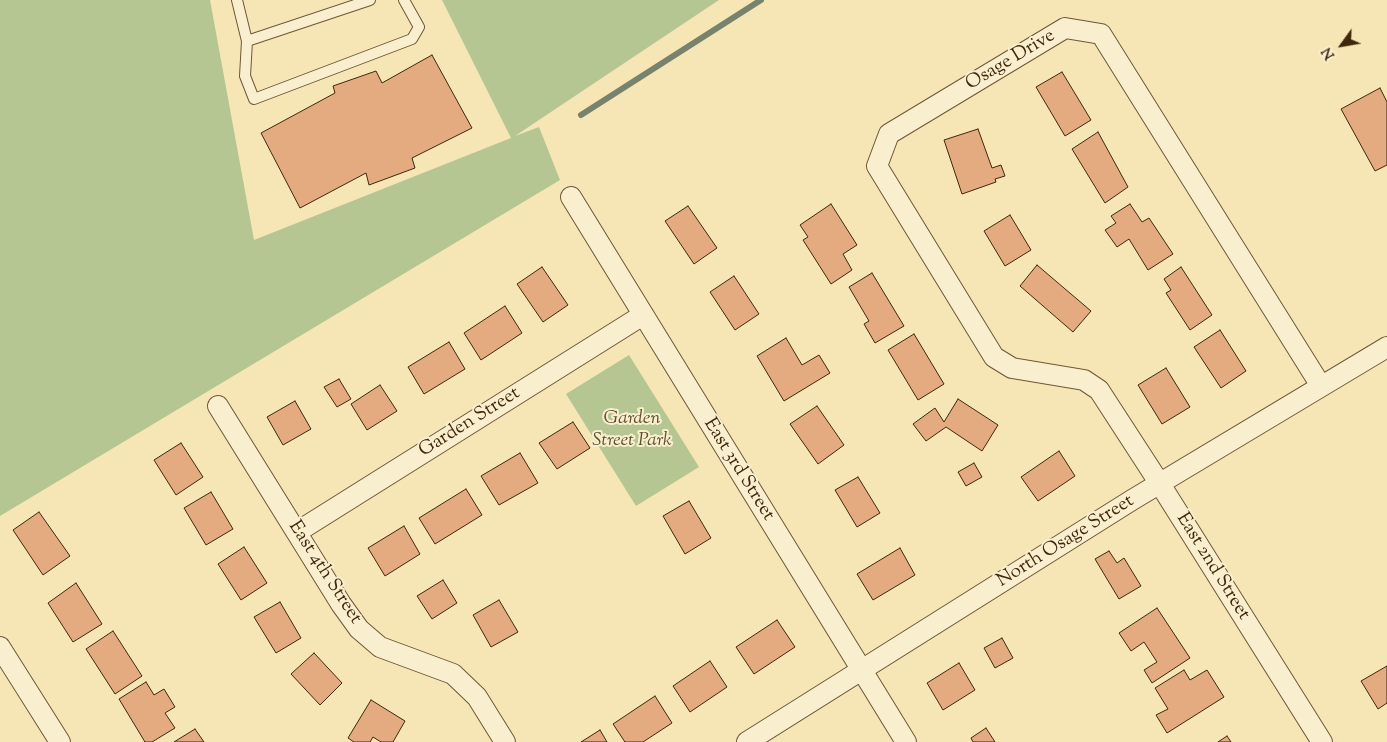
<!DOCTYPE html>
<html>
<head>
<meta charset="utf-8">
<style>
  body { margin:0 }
  #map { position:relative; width:1387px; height:742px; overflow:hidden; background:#f6e6b5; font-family:"Sorts Mill Goudy",serif }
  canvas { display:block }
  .north { position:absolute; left:1317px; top:20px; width:50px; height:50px; -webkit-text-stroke:4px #f9efcf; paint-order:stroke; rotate:238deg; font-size:14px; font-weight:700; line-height:20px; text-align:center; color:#3f270b }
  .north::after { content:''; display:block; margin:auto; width:18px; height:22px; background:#3f270b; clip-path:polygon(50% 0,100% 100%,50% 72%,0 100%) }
</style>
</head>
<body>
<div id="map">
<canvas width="1387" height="742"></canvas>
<div class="north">N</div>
</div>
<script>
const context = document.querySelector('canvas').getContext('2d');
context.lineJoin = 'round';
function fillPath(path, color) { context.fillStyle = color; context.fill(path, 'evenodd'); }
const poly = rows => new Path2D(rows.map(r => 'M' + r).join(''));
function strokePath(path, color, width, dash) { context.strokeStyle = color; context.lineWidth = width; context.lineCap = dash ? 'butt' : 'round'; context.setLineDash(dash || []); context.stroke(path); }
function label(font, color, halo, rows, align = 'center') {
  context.font = font + ' "Sorts Mill Goudy",serif'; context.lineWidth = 4; context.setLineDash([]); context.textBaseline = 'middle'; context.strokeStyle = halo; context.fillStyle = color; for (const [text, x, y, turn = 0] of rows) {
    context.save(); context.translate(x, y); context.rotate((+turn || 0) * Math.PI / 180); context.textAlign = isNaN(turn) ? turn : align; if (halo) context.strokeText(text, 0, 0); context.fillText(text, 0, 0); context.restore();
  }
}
fillPath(poly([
  [0,0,210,0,254,240,511,138,442,0,719,0,515,136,539,127,560,180,0,516],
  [629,355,699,467,636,506,566,394]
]), '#b6c692');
strokePath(poly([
  [581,115,761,0]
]), '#77836d', 6);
const building = poly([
  [432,55,472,128,412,158,415,168,369,185,366,173,300,208,261,133,335,93,333,86,376,71,382,83,432,55],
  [1062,72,1091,120,1065,136,1036,87,1062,72],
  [1380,88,1387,102,1387,165,1375,171,1341,109,1380,88],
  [978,129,992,168,1001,165,1005,176,995,179,996,182,962,194,944,140,978,129],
  [1098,132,1128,187,1105,203,1072,149,1098,132],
  [831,204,857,245,843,254,852,270,831,284,803,240,808,237,800,225,831,204],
  [1130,204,1142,222,1149,218,1173,254,1148,270,1129,239,1117,247,1105,230,1116,223,1111,216,1130,204],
  [688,206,717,248,694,264,665,221,688,206],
  [1010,215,1031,250,1005,266,984,231,1010,215],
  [1037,265,1091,311,1073,332,1020,286,1037,265],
  [542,267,568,305,543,322,517,284,542,267],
  [1181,267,1212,315,1190,330,1166,293,1171,290,1164,279,1181,267],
  [872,273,904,326,875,343,864,324,869,321,849,287,872,273],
  [734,276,759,314,735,330,710,292,734,276],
  [505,306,522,333,481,360,464,333,505,306],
  [1220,330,1246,371,1221,388,1194,347,1220,330],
  [914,334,944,384,918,400,888,350,914,334],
  [786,338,802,365,819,355,830,373,784,401,757,356,786,338],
  [449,342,465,369,424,394,408,367,449,342],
  [1166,368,1190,407,1162,424,1138,385,1166,368],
  [339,379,351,399,337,407,324,387,339,379],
  [380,385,397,411,367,430,351,404,380,385],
  [958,399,998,425,982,451,946,427,926,441,913,424,935,408,944,422,958,399],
  [295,401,311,429,283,445,267,417,295,401],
  [817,406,844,445,818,464,790,424,817,406],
  [573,422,590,448,557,469,539,443,573,422],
  [181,443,203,477,176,495,154,460,181,443],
  [1059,451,1075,476,1038,501,1021,477,1059,451],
  [520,453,538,483,499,505,481,476,520,453],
  [974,463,982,477,966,486,958,472,974,463],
  [858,477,880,513,857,527,835,490,858,477],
  [466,489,482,515,435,544,419,518,466,489],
  [211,492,233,529,206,545,184,508,211,492],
  [689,501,711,538,685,554,663,516,689,501],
  [39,512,70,556,43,575,13,530,39,512],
  [404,526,420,554,385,576,368,548,404,526],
  [244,547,267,583,241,600,218,564,244,547],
  [900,548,915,575,873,600,857,574,900,548],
  [1109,551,1117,563,1124,558,1141,586,1119,599,1095,559,1109,551],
  [443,580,457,603,432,619,417,596,443,580],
  [76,583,102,624,73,642,48,603,76,583],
  [499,600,518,632,491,647,473,615,499,600],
  [280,602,301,638,276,653,254,617,280,602],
  [1157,608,1190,658,1152,683,1144,670,1157,662,1144,642,1131,651,1119,633,1157,608],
  [777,620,795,647,754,674,736,647,777,620],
  [113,631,142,676,115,694,86,649,113,631],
  [1002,638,1013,658,995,668,984,648,1002,638],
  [314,653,342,683,320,705,291,674,314,653],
  [710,661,727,687,690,712,673,686,710,661],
  [959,663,975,690,943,710,927,683,959,663],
  [1387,666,1387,703,1378,709,1361,681,1387,666],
  [1184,670,1190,680,1207,670,1224,697,1167,733,1156,715,1168,709,1155,688,1184,670],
  [146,682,154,695,164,689,175,707,165,713,175,728,152,742,145,742,119,699,146,682],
  [655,696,672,723,643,742,625,742,613,724,655,696],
  [371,700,405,721,393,742,381,742,373,737,370,742,354,742,348,738,371,700],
  [986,728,995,742,973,742,971,738,986,728],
  [195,729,204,742,174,742,195,729],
  [600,730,607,742,581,742,600,730],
  [1227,736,1231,742,1218,742,1227,736]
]);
fillPath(building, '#e4aa80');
strokePath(building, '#3f270b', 1);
const lane = poly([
  [237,0,247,41,370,0],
  [247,41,245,76,254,99,412,39,419,27,404,0]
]);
const street = poly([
  [571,197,906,742],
  [1321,386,1101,34,1065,28,889,134,877,166,994,357,1012,368,1084,380,1099,390,1160,484,1322,742],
  [218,406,341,604,359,629,380,647,453,674,477,697,505,742],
  [297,532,643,315],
  [0,647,60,742],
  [747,742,1132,500,1387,347]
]);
strokePath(lane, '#6d5736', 12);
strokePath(street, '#6d5736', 22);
strokePath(lane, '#f9efcf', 10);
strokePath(street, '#f9efcf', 20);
label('19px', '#3f270b', '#f9efcf', [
  ["Osage Drive",1011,61,-31],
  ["Garden Street",470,423,-32],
  ["East 3rd Street",738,470,58],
  ["North Osage Street",1066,542,-32],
  ["East 2nd Street",1212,567,58],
  ["East 4th Street",324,573,57]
]);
label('italic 19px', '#5d4f2d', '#f9efcf', [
  ["Garden",632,420],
  ["Street Park",632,442]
]);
</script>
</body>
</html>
